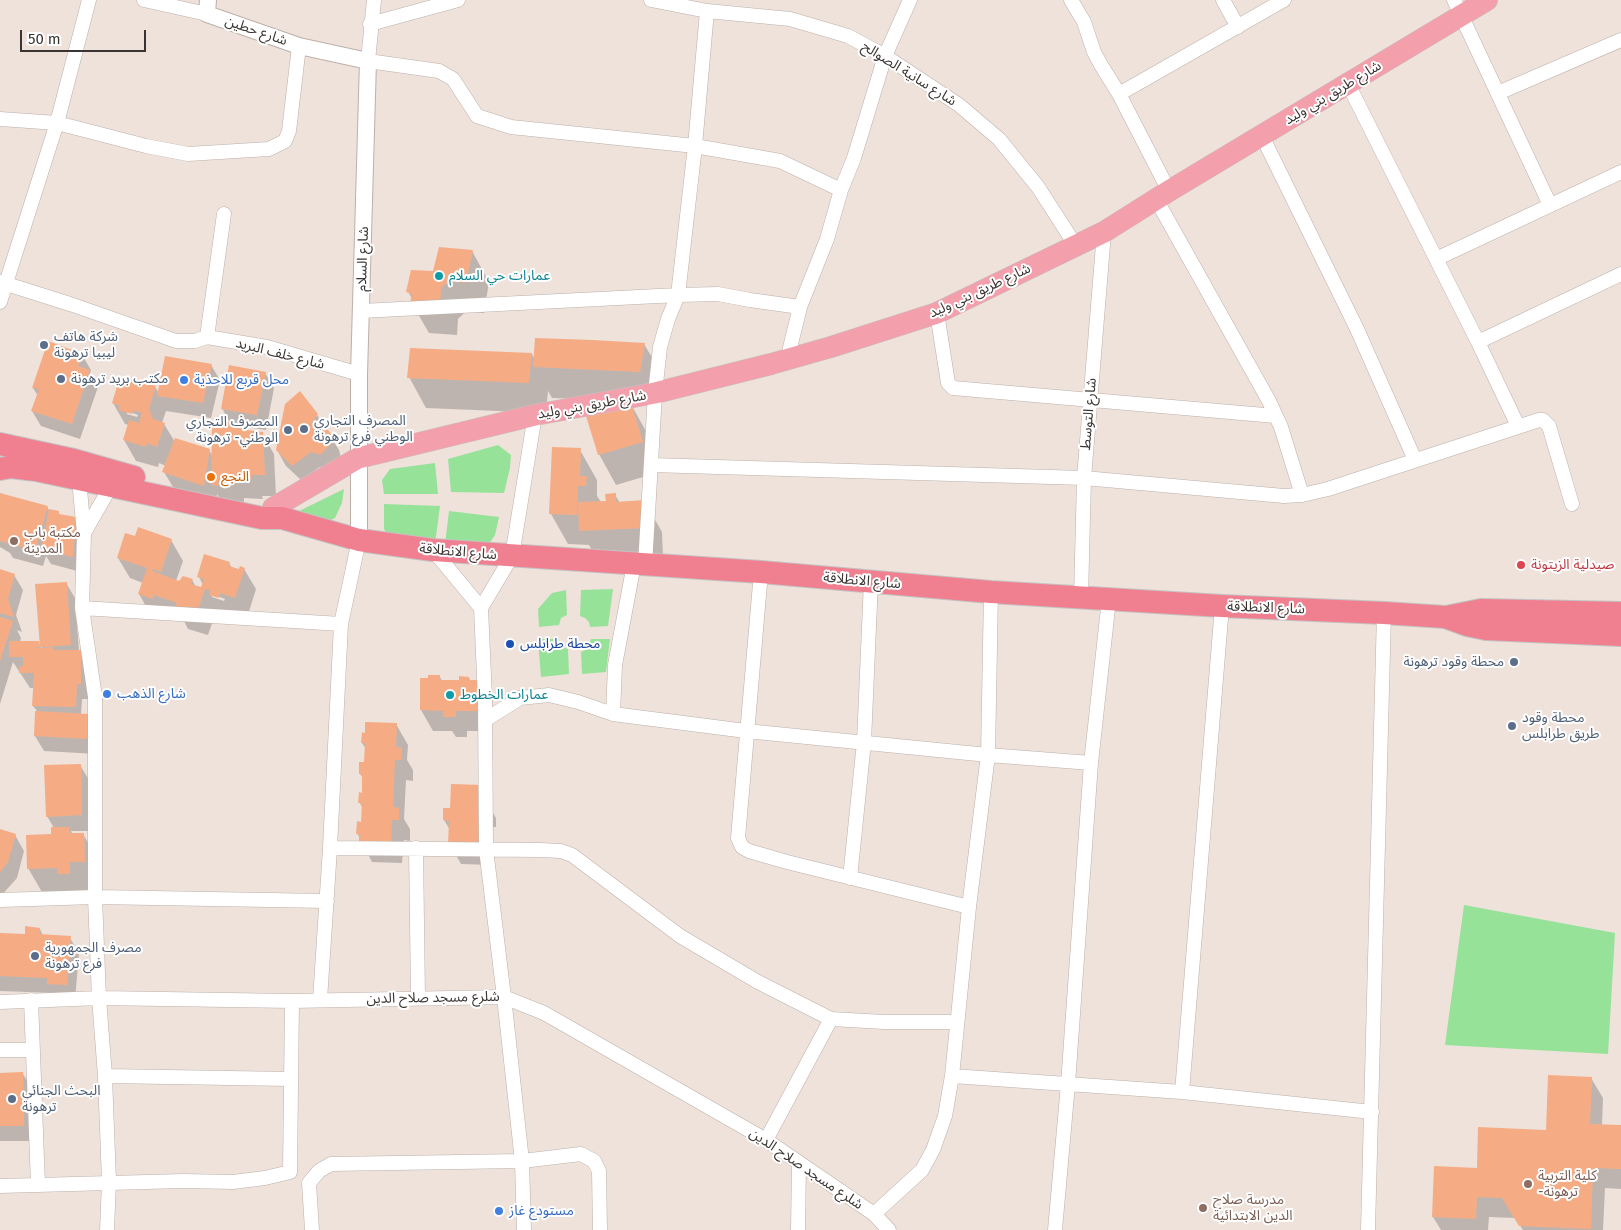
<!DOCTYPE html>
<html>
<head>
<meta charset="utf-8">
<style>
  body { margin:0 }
  #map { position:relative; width:1621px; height:1230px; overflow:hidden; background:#eee2db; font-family:"Fira Sans",sans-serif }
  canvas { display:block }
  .scale { position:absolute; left:20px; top:30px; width:126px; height:22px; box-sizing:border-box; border:2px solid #3a3532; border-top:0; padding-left:6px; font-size:15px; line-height:18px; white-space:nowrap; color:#3a3532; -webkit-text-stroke:4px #fff; paint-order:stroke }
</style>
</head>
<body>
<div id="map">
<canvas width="1621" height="1230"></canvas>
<div class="scale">50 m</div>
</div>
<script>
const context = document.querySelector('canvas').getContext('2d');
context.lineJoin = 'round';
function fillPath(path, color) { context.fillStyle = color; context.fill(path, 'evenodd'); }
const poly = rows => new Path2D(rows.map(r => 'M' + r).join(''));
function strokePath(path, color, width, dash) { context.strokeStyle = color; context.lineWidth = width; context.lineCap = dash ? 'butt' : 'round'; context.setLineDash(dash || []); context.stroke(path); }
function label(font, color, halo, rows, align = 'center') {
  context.font = font + ' "Fira Sans","Noto Sans Arabic",sans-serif'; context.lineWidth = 4; context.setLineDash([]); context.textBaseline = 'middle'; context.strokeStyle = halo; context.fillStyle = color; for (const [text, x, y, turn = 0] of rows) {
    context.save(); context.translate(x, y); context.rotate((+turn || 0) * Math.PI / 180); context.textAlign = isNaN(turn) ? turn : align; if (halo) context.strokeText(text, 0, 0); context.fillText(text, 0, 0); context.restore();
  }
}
fillPath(poly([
  [498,445,511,455,510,468,504,493,451,492,448,459],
  [435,463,438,494,384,494,382,480,390,469],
  [344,489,342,503,335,518,325,523,295,513],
  [384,504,440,506,435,544,387,534,384,529],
  [449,511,499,517,495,535,486,548,445,544],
  [613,589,608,626,590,627,589,622,585,618,580,616,581,590],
  [566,590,567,615,561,618,559,625,539,627,538,609,552,593],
  [538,639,558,639,565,648,568,649,569,674,541,677],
  [591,639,610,639,606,672,582,674,581,652,587,649],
  [1464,905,1615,933,1608,1054,1445,1045]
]), '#97e299');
fillPath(poly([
  [472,251,489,282,484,313,466,311,458,319,457,335,429,333,411,302,412,299,408,291],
  [644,344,662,374,657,402,552,398,548,391,546,413,426,408,409,377,532,354,535,360],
  [82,355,91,370,90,373,98,387,80,439,41,426,32,411,38,396,33,388],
  [211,365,220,380,211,418,166,411,162,423,164,424,175,442,209,450,213,457,230,423,222,408,265,373,274,388,266,430,246,427,249,432,262,433,274,454,276,496,262,496,263,499,244,498,244,504,224,505,217,494,216,506,176,492,164,472,166,466,159,463,158,467,136,461,124,440,129,425,125,424,113,403,132,385,155,387,159,393],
  [127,411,138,415,137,417,127,414],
  [631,404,648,435,660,472,616,485,599,454],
  [317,415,339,450,341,458,329,470,320,467,301,480,286,466,277,450],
  [580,450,597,480,597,496,601,502,607,502,615,495,620,503,645,502,662,532,663,558,598,561,589,545,568,544,551,514],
  [0,494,47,507,49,510,58,512,60,516,76,518,85,533,81,572,51,564,46,556,43,566,13,558,10,553,0,547],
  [136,538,171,540,183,561,176,581,192,580,196,587,202,589,203,585,199,577,229,563,232,568,240,570,244,569,256,589,247,618,222,615,219,609,217,609,208,635,188,629,184,621,151,615,139,594,143,583,130,578,118,558],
  [212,594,225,599,224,601,212,597],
  [0,571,14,575,23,590,16,615,22,632,17,630,21,638,20,642,38,642,42,649,37,585,66,583,75,598,79,651,89,666,89,699,82,699,81,715,96,754,44,751,35,736,37,711,33,706,35,688,30,688,13,662,0,704],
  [440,677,442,681,460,681,491,731,467,731,467,737,456,737,452,731,433,731,421,710,421,679],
  [396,724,408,745,407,760,413,770,413,781,406,780,404,819,410,829,410,841,404,840,402,863,372,862,357,833,362,823,363,809,360,803,363,794,364,779,360,774,365,763,366,749,362,743],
  [80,765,89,780,90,831,71,831,73,835,83,834,101,865,102,892,46,899,28,868,52,835,54,828,47,816],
  [481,787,493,807,493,813,496,818,496,827,492,827,491,840,496,847,495,858,492,858,492,865,461,864,449,843,450,830,444,820,451,809],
  [0,831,15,835,24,851,17,878,0,897],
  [40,929,43,936,70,938,79,953,75,1000,54,993,0,991,0,935,26,935],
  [0,1074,23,1074,32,1089,32,1141,0,1141],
  [1591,1078,1603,1098,1602,1126,1621,1126,1621,1189,1605,1188,1603,1230,1523,1230,1515,1218,1489,1217,1488,1230,1441,1230,1433,1217,1478,1169,1547,1131]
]), '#0003');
fillPath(poly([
  [439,247,473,250,466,283,449,281,441,288,440,305,410,303,412,294,406,292,411,270,433,271],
  [535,338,593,340,645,343,640,372,533,367],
  [48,341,83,354,78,366,90,370,72,424,31,411,39,389,32,388],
  [410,348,532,353,529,383,407,378],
  [165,356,212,364,203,403,157,396],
  [229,365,266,372,257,415,221,409],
  [132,379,156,386,149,409,153,419,165,423,157,447,147,443,146,447,123,440,129,420,139,423,142,413,133,410,132,414,118,410,120,406,112,403,119,380,131,383],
  [300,391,318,414,311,424,324,424,331,434,333,442,320,455,311,452,292,466,276,450,285,404],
  [631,403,643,442,598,455,586,416],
  [233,421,234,426,246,425,247,430,263,432,265,475,251,475,252,479,233,478,233,484,219,482,218,486,211,485,212,425],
  [175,438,210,449,204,486,162,472],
  [552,447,581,448,580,476,587,476,586,486,578,486,577,515,549,514],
  [0,493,48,506,35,551,0,541],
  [616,493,616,502,645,500,646,528,579,531,578,502,606,501,605,494],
  [49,509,59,511,59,514,76,517,73,557,41,549],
  [138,527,172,539,161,572,153,569,152,571,179,581,183,576,193,579,191,584,201,587,204,579,197,577,204,554,230,562,229,566,239,569,240,566,245,568,235,598,220,593,219,598,209,595,210,590,205,589,196,615,175,608,177,603,154,595,153,599,138,594,147,568,117,558,125,533,135,536],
  [0,569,15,574,8,599,14,617,0,613],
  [67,582,71,645,40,647,35,584],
  [0,617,13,621,0,661],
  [9,641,39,641,40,647,35,648,40,648,40,650,40,648,53,647,53,650,81,650,81,684,77,684,76,707,32,706,34,673,19,673,19,666,23,666,23,657,9,657],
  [428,675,440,675,440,680,459,680,459,676,469,677,470,680,480,680,480,711,456,711,456,717,443,717,443,711,420,710,420,678,428,678],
  [35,711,89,714,88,739,34,736],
  [365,722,397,723,396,747,402,748,401,760,395,760,393,807,399,808,399,820,392,820,391,843,359,841,359,834,356,834,357,821,361,822,362,803,358,803,359,792,362,793,362,774,359,774,359,762,364,762,365,743,361,743,362,732,365,733],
  [81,764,82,815,46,817,44,765],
  [451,784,482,785,480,845,448,844,449,821,443,820,443,808,450,808],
  [51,827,69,827,70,833,84,833,85,862,70,862,70,874,57,874,57,868,27,869,26,835,51,834],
  [0,829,16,834,8,862,0,872],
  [25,926,40,928,39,934,71,936,67,985,47,984,47,978,0,976,0,933,25,934],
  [23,1072,24,1126,0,1126,0,1073],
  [1548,1075,1592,1077,1590,1124,1621,1125,1621,1169,1593,1168,1591,1229,1519,1226,1502,1198,1477,1197,1476,1219,1432,1217,1434,1166,1477,1168,1478,1127,1546,1130]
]), '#f5ac84');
const minor = poly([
  [144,0,207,14],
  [374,0,368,61,439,71,453,79,477,116,511,127,695,146,780,161,841,190],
  [651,0,707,11,790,19,848,36,885,56,959,105,999,139,1038,187,1076,246],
  [1071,0,1084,22,1094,52,1101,65,1119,94,1169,191],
  [1223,0,1238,27],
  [1454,0,1550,205],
  [370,24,458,0],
  [1348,84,1478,342,1518,426],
  [1498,93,1621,40],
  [1119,94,1284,0],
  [0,119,57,123,146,146,188,154,269,149,285,141,289,131,299,46],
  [1262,136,1357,329,1415,460],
  [1156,199,1269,401,1281,427,1302,495],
  [1436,259,1621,172],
  [0,282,73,305,176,341,195,341,207,337,267,347,359,374],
  [0,302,57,123,89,0],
  [800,307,827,239,841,190,854,158,885,56,910,0],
  [361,311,678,295,695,146,707,11],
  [937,313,948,383,953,388,1276,416],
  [207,337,224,214],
  [1478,342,1621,274],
  [651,465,1084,478,1284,496,1302,495,1328,489,1539,420,1543,420,1549,426,1572,504],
  [79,479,84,533,82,608,95,697,95,897,99,998,105,1076,291,1079],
  [84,533,111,486],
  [433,550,481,608],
  [634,564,615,665,613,714,746,731,988,755,1091,763],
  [645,565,655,393,660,347,668,319,678,295,718,294,750,300,800,307,787,360],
  [761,572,738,838,742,847,749,851,787,862,969,907],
  [1081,598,1084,478,1104,232],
  [82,608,341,624],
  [485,720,520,698,549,695,578,702,613,714],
  [330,848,540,850,561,851,572,855,680,936,758,982,831,1019,884,1022,957,1022],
  [416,848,418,998],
  [850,878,864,742,871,581],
  [0,900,95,897,327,901],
  [31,1000,38,1185],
  [320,1000,330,848,341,624,359,540],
  [0,1002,99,998,292,1001,504,997,544,1013,766,1140,874,1214,889,1230],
  [0,1050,32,1050],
  [105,1076,109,1182,107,1230],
  [952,1076,1182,1092,1372,1112],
  [1182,1092,1222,606],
  [766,1140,831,1019],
  [0,1186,183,1181,233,1182,265,1178,290,1172,292,1001],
  [874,1214,922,1170,933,1150,945,1116,952,1076,969,907,988,755,991,592],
  [312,1230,309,1183,319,1171,331,1164,522,1161,581,1154,594,1161,599,1171,600,1230],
  [524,1230,522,1161,504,997,486,849,485,699,481,608,512,556,535,415],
  [798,1230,799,1163],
  [1055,1230,1068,1084,1091,763,1109,599],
  [1368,1230,1384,613]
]);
const tertiary = poly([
  [208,0,207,14,299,46,368,61,359,374,359,540]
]);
const primary = poly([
  [273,508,358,458,535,415,655,393,771,364,831,347,937,313,1104,232,1169,191,1487,0]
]);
const trunk = poly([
  [0,444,74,460,134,477],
  [0,469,11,467,36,470,262,518,282,518,359,540,433,550,761,572,991,592,1222,606,1384,613,1445,617,1467,625,1486,629,1621,635],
  [1446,617,1481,610,1621,613]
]);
strokePath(minor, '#bcb0aa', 15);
strokePath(tertiary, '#bcb0aa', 18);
strokePath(primary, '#c4c2c2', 22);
strokePath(trunk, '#c4c2c2', 24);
strokePath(minor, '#fff', 14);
strokePath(tertiary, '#fff', 16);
strokePath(primary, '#f49fac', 21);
strokePath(trunk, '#f07f90', 22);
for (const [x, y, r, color] of [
  [439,276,5,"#0f9aa8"],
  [44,345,5,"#5c6f8a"],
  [61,379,5,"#5c6f8a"],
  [184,380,5,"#3f7fe0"],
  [304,429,5,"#5c6f8a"],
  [288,430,5,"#5c6f8a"],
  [211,477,5,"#e8710a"],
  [14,541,5,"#8d6e63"],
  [1521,565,5,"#e0444e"],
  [510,644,5,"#1a4fb4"],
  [1514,662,5,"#5c6f8a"],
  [107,694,5,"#3f7fe0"],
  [450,695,5,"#0f9aa8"],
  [1512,726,5,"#5c6f8a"],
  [35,956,5,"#5c6f8a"],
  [12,1099,5,"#5c6f8a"],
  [1528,1184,5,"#8d6e63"],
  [1203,1208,5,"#8d6e63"],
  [499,1211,5,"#3f7fe0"]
]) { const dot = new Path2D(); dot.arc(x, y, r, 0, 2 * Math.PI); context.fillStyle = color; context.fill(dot); strokePath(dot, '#fff', 2); }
label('14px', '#3a3532', '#fff', [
  ["شارع حطين",256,31,19],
  ["شارع سانية الصوالح",909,74,32],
  ["شارع طريق بني وليد",1333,93,-31],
  ["شارع السلام",363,259,-88],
  ["شارع طريق بني وليد",980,291,-25],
  ["شارع خلف البريد",280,354,14],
  ["شارع طريق بني وليد",592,405,-10],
  ["شارع التوسط",1089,414,-85],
  ["شارع الانطلاقة",458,552,5],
  ["شارع الانطلاقة",862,581,5],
  ["شارع الانطلاقة",1266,608,2],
  ["شلرع مسجد صلاح الدين",433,998,-1],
  ["شلرع مسجد صلاح الدين",806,1169,34]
]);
label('14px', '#0d838f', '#fff', [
  ["عمارات حي السلام",449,276],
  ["عمارات الخطوط",460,695]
], 'left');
label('14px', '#4e5e75', '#fff', [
  ["شركة هاتف",54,337],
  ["ليبيا ترهونة",54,353],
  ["مكتب بريد ترهونة",71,379],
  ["المصرف التجاري",314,421],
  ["الوطني فرع ترهونة",314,437],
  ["المصرف التجاري",278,422,"right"],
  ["الوطني- ترهونة",278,438,"right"],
  ["محطة وقود ترهونة",1504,662,"right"],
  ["محطة وقود",1522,718],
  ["طريق طرابلس",1522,734],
  ["مصرف الجمهورية",45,948],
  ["فرع ترهونة",45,964],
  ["البحث الجنائي",22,1091],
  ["ترهونة",22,1107]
], 'left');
label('14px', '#366cbe', '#fff', [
  ["محل قربع للاحذية",194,380],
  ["شارع الذهب",117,694],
  ["مستودع غاز",509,1211]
], 'left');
label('14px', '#c56008', '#fff', [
  ["النجع",221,477]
], 'left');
label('14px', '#785e54', '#fff', [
  ["مكتبة باب",24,533],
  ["المدينة",24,549],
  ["كلية التربية",1538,1176],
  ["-ترهونة",1538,1192],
  ["مدرسة صلاح",1213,1200],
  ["الدين الابتدائية",1213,1216]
], 'left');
label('14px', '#be3a42', '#fff', [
  ["صيدلية الزيتونة",1531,565]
], 'left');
label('14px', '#164399', '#fff', [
  ["محطة طرابلس",520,644]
], 'left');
</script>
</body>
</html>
